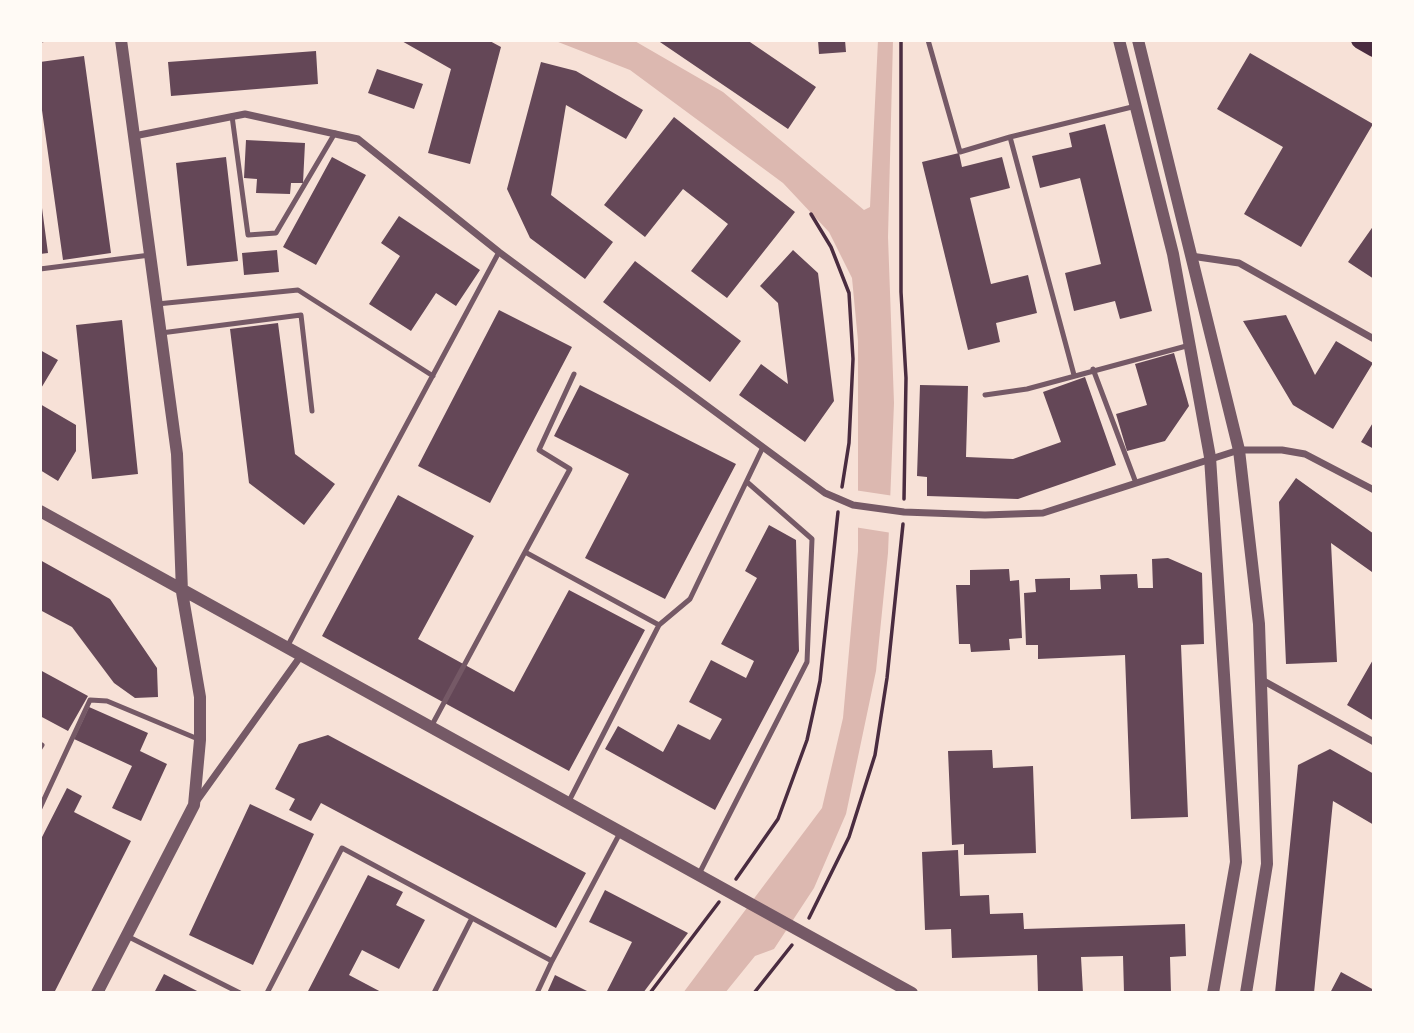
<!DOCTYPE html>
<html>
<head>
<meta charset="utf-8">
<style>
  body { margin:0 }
  #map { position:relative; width:1414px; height:1033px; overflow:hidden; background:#f7e1d7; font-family:Cabin,sans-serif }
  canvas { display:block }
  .frame { position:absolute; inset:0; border:42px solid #fffaf5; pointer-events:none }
</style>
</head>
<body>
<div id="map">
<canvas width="1414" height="1033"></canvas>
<div class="frame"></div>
</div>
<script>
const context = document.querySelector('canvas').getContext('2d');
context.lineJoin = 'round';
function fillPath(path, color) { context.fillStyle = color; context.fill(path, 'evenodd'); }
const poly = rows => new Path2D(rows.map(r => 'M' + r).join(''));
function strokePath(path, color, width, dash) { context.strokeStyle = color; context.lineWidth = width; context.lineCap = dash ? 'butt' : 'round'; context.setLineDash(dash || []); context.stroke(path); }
fillPath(poly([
  [553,40,633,40,723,92,864,210,870,207,878,40,893,40,888,237,894,403,888,553,876,671,846,814,814,888,774,949,755,956,725,993,683,993,822,808,843,718,858,551,858,341,852,278,829,232,783,183,630,70]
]), '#dcb8b0');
fillPath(poly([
  [854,490,894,496,892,533,854,527]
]), '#f7e1d7');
fillPath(poly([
  [400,40,488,40,501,47,470,164,428,153,451,69],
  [657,40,747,40,816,87,788,129],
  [818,40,845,40,846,52,819,54],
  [316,51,318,84,171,96,168,62],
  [1250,53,1373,124,1301,247,1244,214,1283,147,1217,109],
  [84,56,111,253,63,260,40,96,40,62],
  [541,62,576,71,643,110,626,139,566,105,551,195,613,242,585,279,530,238,507,189],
  [377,69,423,84,414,109,368,93],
  [674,117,795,212,727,298,691,271,728,224,683,189,645,237,604,205],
  [1105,124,1152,311,1120,319,1115,301,1074,311,1065,273,1101,264,1080,178,1040,188,1032,156,1072,147,1069,133],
  [246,140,305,143,303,183,291,183,290,194,256,193,257,179,244,178],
  [959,153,962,167,1002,157,1010,188,970,198,991,284,1028,275,1037,313,996,323,1000,342,968,350,922,162],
  [226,157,238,261,187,266,176,163],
  [332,157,366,175,316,265,283,247],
  [42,208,48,253,40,254,40,209],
  [399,216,480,270,456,306,436,293,411,331,369,304,400,256,381,243],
  [1374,225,1374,279,1348,262],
  [277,250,279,272,244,275,242,253],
  [793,250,818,273,834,401,805,442,739,395,761,364,788,384,778,303,760,286],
  [635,261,741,341,710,382,603,302],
  [499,310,572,347,490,503,418,466],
  [1286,315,1315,375,1336,341,1373,363,1333,429,1293,405,1243,321],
  [122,320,138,474,92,479,76,325],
  [278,323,295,454,335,484,304,525,249,483,230,329],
  [40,350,58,360,40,390],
  [1174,353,1189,406,1165,441,1127,451,1116,414,1147,405,1135,364],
  [1085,377,1116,465,1018,499,927,496,927,477,917,476,920,385,968,386,966,457,1013,459,1061,442,1043,392],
  [580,385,736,464,665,599,585,558,629,474,554,436],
  [40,404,76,425,76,451,58,481,40,470],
  [1374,421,1374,449,1361,442],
  [1296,478,1374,534,1372,572,1331,543,1337,662,1286,664,1279,502],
  [398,495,474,536,418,639,514,692,569,590,645,630,569,771,322,636],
  [769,525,796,540,799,651,715,810,605,749,618,726,663,752,678,724,710,740,722,719,689,702,711,660,746,678,754,661,721,644,757,578,745,571],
  [1168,558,1202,573,1204,644,1181,645,1188,817,1131,819,1125,655,1038,659,1038,645,1026,645,1024,593,1036,592,1035,579,1070,578,1070,590,1101,589,1100,575,1137,574,1138,588,1153,588,1152,559],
  [40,560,110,599,157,668,158,697,135,698,114,683,72,627,40,610],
  [1009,569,1010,581,1019,580,1022,638,1009,639,1010,650,971,652,970,644,959,644,956,585,970,585,970,570],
  [1374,658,1374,721,1347,705],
  [40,670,88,696,68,731,40,716],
  [89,707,148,733,140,751,167,764,141,821,112,808,132,766,74,739],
  [328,735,586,873,556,928,321,803,311,821,289,810,295,799,275,789,299,744],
  [1330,749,1374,774,1374,825,1333,801,1314,993,1275,993,1298,765],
  [992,750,993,768,1033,766,1036,853,964,855,964,844,952,845,948,751],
  [67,788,82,796,74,812,131,841,54,993,40,993,40,841],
  [250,804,314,834,253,965,189,935],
  [958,850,960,896,989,895,990,914,1023,913,1024,929,1185,924,1186,956,1170,957,1171,993,1124,993,1123,956,1081,957,1083,993,1038,993,1037,955,952,958,951,929,925,930,922,852],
  [368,875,403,892,396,905,425,920,399,969,362,950,349,975,383,993,307,993],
  [605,890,688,933,643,993,606,993,632,942,589,922],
  [1341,972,1374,990,1374,993,1330,993],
  [164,974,201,993,154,993],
  [555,975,591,993,547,993]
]), '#644757');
strokePath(poly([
  [901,40,901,292,906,378,904,499],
  [811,214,831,247,849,293,853,359,849,443,842,487],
  [736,879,778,819,807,740,820,681,838,512],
  [809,918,849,837,875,755,887,678,903,524],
  [650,993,719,902],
  [754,993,792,945]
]), '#4a2c40', 3.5);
strokePath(poly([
  [40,40,42,40],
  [928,40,960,152,1010,137],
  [232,116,248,235,276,233,335,133],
  [40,269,150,255],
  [157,304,298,290,433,376],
  [161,333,301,315,312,411],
  [1093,369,1136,483],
  [1074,375,1010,137,1136,106],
  [985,395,1027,389,1190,345],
  [525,552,570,469,539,450,574,374],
  [659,625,690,599,763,447],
  [287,647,499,252],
  [432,725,525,552,659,625,568,803],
  [40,748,42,745],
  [40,808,90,700,107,701,198,739],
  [699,874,807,662,812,539,747,482],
  [127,936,240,993],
  [267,993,342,848,552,961,620,833],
  [434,993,472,918],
  [537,993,552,961]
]), '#755966', 5);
strokePath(poly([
  [134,136,245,114,358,139,499,252,825,493,853,505,904,512,985,515,1043,513,1239,450,1282,450,1305,454,1374,490],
  [1191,256,1239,263,1374,339],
  [1262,680,1374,742],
  [196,802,300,657]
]), '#755966', 7);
strokePath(poly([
  [1119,40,1173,254,1210,457,1236,862,1213,993],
  [1138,40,1239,450,1259,624,1267,864,1246,993],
  [40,511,912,993],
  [97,993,194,805,200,740,200,697,182,592,177,454,121,40]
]), '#755966', 12);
strokePath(poly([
  [1360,40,1374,48]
]), '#4a2c40', 18);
</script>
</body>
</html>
